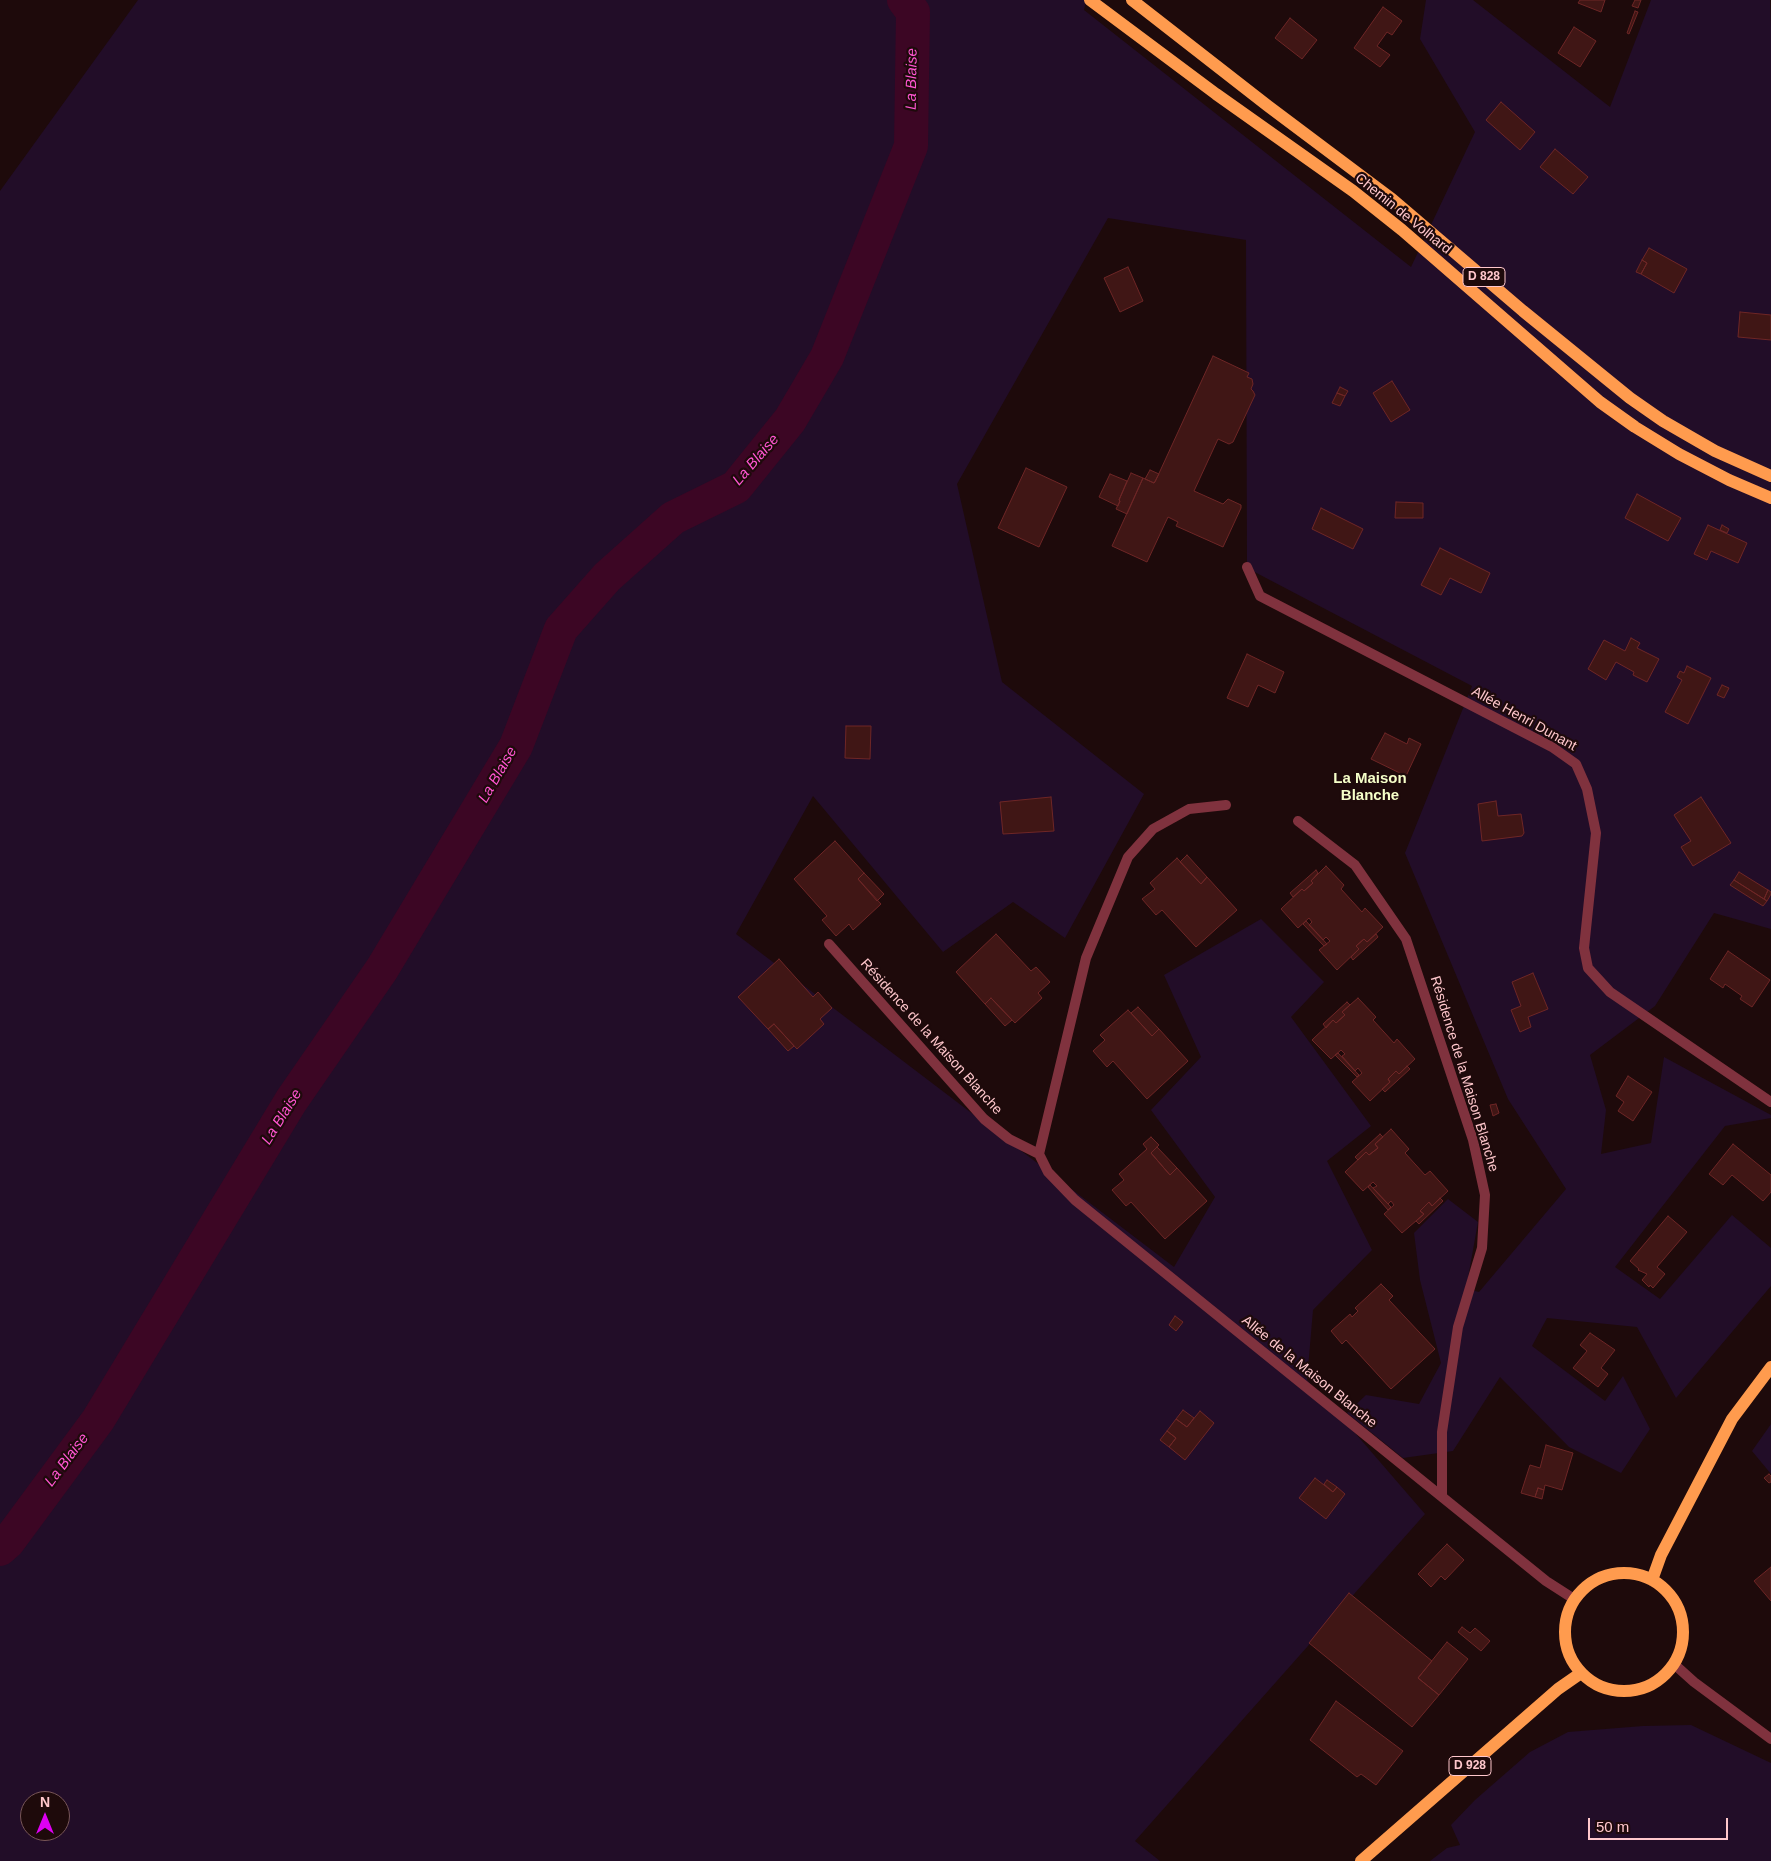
<!DOCTYPE html>
<html>
<head>
<meta charset="utf-8">
<style>
  body { margin:0 }
  #map { position:relative; width:1771px; height:1861px; overflow:hidden; background:#1e0a0b; font-family:Helvetica,sans-serif }
  canvas { display:block }
  .north { position:absolute; left:20px; top:1791px; width:50px; height:50px; box-sizing:border-box; background:#1e0a0b; border:1px solid #785658; border-radius:50%; rotate:0deg; font-size:14px; font-weight:700; line-height:20px; text-align:center; color:#ffc7cc }
  .north::after { content:''; display:block; margin:auto; width:18px; height:22px; background:#dd00f2; clip-path:polygon(50% 0,100% 100%,50% 72%,0 100%) }
  .scale { position:absolute; left:1588px; top:1818px; width:140px; height:22px; box-sizing:border-box; border:2px solid #ffc7cc; border-top:0; padding-left:6px; font-size:15px; line-height:18px; white-space:nowrap; color:#ffc7cc; -webkit-text-stroke:4px #1e0a0b; paint-order:stroke }
</style>
</head>
<body>
<div id="map">
<canvas width="1771" height="1861"></canvas>
<div class="north">N</div>
<div class="scale">50 m</div>
</div>
<script>
const context = document.querySelector('canvas').getContext('2d');
context.lineJoin = 'round';
function fillPath(path, color) { context.fillStyle = color; context.fill(path, 'evenodd'); }
const poly = rows => new Path2D(rows.map(r => 'M' + r).join(''));
function strokePath(path, color, width, dash) { context.strokeStyle = color; context.lineWidth = width; context.lineCap = dash ? 'butt' : 'round'; context.setLineDash(dash || []); context.stroke(path); }
function label(font, color, halo, rows, align = 'center') {
  context.font = font + ' Helvetica,sans-serif'; context.lineWidth = 4.5; context.setLineDash([]); context.textBaseline = 'middle'; context.strokeStyle = halo; context.fillStyle = color; for (const [text, x, y, turn = 0] of rows) {
    context.save(); context.translate(x, y); context.rotate((+turn || 0) * Math.PI / 180); context.textAlign = isNaN(turn) ? turn : align; if (halo) context.strokeText(text, 0, 0); context.fillText(text, 0, 0); context.restore();
  }
}
fillPath(poly([
  [138,0,1086,0,1084,10,1411,267,1475,132,1420,39,1426,0,1473,0,1610,107,1651,0,1770,0,1771,27,1771,929,1714,913,1655,1006,1590,1055,1606,1110,1601,1154,1651,1143,1664,1057,1771,1115,1771,1118,1725,1126,1615,1267,1660,1299,1732,1215,1771,1248,1771,1286,1676,1398,1637,1327,1547,1318,1532,1346,1605,1401,1623,1376,1650,1429,1621,1473,1569,1447,1500,1377,1453,1451,1403,1458,1347,1413,1366,1395,1419,1404,1441,1363,1420,1280,1414,1233,1448,1199,1478,1222,1466,1289,1479,1292,1566,1189,1508,1099,1405,853,1472,686,1247,568,1246,240,1108,218,957,484,1002,682,1144,794,1065,938,1013,902,943,952,813,796,736,934,1174,1267,1215,1197,1151,1110,1201,1057,1164,975,1261,919,1324,982,1291,1017,1371,1126,1327,1161,1372,1250,1313,1310,1307,1380,1349,1426,1425,1514,1135,1841,1160,1861,0,1861,0,191],
  [30,1801,60,1801,60,1831,30,1831],
  [1771,1424,1771,1474,1752,1451],
  [1691,1725,1771,1763,1771,1861,1430,1861,1447,1848,1460,1845,1451,1825,1475,1800,1530,1752,1568,1732,1643,1726]
]), '#220d28');
strokePath(poly([
  [0,1549,8,1542,98,1420,291,1101,382,969,516,746,561,629,607,577,673,518,736,487,790,420,827,357,911,146,913,12,904,0]
]), '#3c0624', 34);
const building = poly([
  [1580,0,1605,0,1601,12,1578,3,1580,0],
  [1635,0,1641,0,1638,8,1632,6,1635,0],
  [1383,7,1402,21,1392,35,1387,32,1377,46,1390,55,1380,67,1354,48,1383,7],
  [1635,11,1638,12,1629,34,1627,33,1635,11],
  [1290,18,1317,40,1302,59,1275,38,1290,18],
  [1574,27,1596,41,1580,67,1558,53,1574,27],
  [1501,102,1535,132,1520,150,1486,120,1501,102],
  [1555,149,1588,177,1573,194,1540,167,1555,149],
  [1649,248,1687,269,1674,293,1641,274,1647,263,1642,260,1649,248],
  [1642,260,1647,263,1641,274,1636,272,1642,260],
  [1128,267,1143,301,1120,312,1104,278,1128,267],
  [1740,312,1771,315,1771,340,1738,337,1740,312],
  [1213,356,1249,373,1247,377,1252,379,1253,384,1251,389,1253,391,1255,395,1233,442,1229,444,1218,439,1194,491,1223,504,1228,499,1241,505,1241,508,1223,547,1176,526,1178,522,1168,517,1147,562,1112,546,1143,478,1154,483,1155,482,1213,356],
  [1392,381,1410,410,1391,422,1373,393,1392,381],
  [1340,387,1348,391,1345,396,1337,393,1340,387],
  [1337,393,1345,396,1340,406,1332,403,1337,393],
  [1026,468,1067,487,1039,547,998,528,1026,468],
  [1150,470,1159,474,1154,483,1145,479,1150,470],
  [1131,473,1143,478,1127,514,1116,509,1120,501,1119,500,1131,473],
  [1110,474,1127,481,1119,500,1120,501,1118,506,1099,497,1110,474],
  [1637,494,1681,518,1668,541,1625,518,1637,494],
  [1396,502,1423,503,1423,518,1395,518,1396,502],
  [1321,508,1363,529,1353,549,1312,529,1321,508],
  [1708,525,1747,543,1738,563,1711,551,1707,560,1694,554,1708,525],
  [1722,525,1729,529,1727,533,1720,530,1722,525],
  [1440,548,1490,573,1481,593,1450,578,1441,595,1421,585,1440,548],
  [1631,638,1640,643,1637,648,1659,659,1647,682,1633,675,1634,672,1616,662,1606,680,1588,669,1604,640,1625,651,1631,638],
  [1247,654,1284,672,1275,693,1258,685,1248,707,1227,698,1247,654],
  [1687,666,1711,678,1688,724,1665,712,1682,680,1677,677,1680,671,1684,673,1687,666],
  [1722,685,1729,688,1724,698,1717,695,1722,685],
  [846,726,871,726,870,759,845,758,846,726],
  [1385,733,1407,744,1409,738,1421,744,1406,776,1371,759,1385,733],
  [1051,797,1054,831,1003,834,1000,802,1051,797],
  [1701,797,1731,843,1693,866,1681,847,1691,841,1674,815,1701,797],
  [1496,801,1498,816,1521,814,1524,833,1522,836,1482,841,1478,804,1496,801],
  [835,841,864,873,858,879,881,904,853,930,849,924,836,936,822,920,827,916,794,879,835,841],
  [1187,855,1207,877,1201,884,1180,862,1187,855],
  [1177,858,1201,884,1207,877,1237,910,1196,947,1162,910,1156,915,1142,899,1155,889,1150,883,1177,858],
  [1326,866,1344,885,1341,889,1362,912,1365,908,1383,927,1367,942,1364,939,1356,946,1359,949,1337,970,1319,950,1330,941,1326,937,1323,940,1309,925,1312,922,1309,918,1298,928,1281,909,1302,889,1304,891,1313,883,1311,881,1326,866],
  [1316,870,1318,873,1311,881,1313,883,1304,891,1302,889,1293,897,1290,893,1316,870],
  [1739,872,1768,890,1764,899,1734,880,1739,872],
  [864,873,884,894,877,901,858,879,864,873],
  [1734,880,1767,901,1763,906,1730,885,1734,880],
  [1768,890,1771,892,1771,894,1767,901,1764,899,1768,890],
  [1306,921,1327,944,1324,946,1303,924,1306,921],
  [996,934,1031,971,1036,967,1050,982,1038,993,1042,998,1015,1023,991,998,985,1004,956,972,996,934],
  [1376,934,1378,937,1353,960,1351,957,1359,949,1356,946,1364,939,1367,942,1376,934],
  [1728,951,1770,980,1752,1007,1740,999,1742,996,1725,984,1723,988,1710,979,1728,951],
  [779,959,813,997,818,992,832,1008,820,1019,824,1024,797,1049,774,1024,768,1029,738,997,779,959],
  [1533,973,1548,1009,1528,1017,1531,1027,1520,1032,1511,1010,1521,1006,1512,982,1533,973],
  [991,998,1012,1020,1005,1026,985,1004,991,998],
  [1358,998,1376,1017,1373,1020,1394,1043,1397,1039,1415,1059,1399,1074,1396,1071,1388,1079,1390,1082,1370,1101,1352,1082,1362,1073,1358,1068,1355,1071,1342,1056,1345,1054,1341,1050,1331,1059,1312,1040,1333,1020,1336,1023,1345,1015,1342,1012,1358,998],
  [1347,1002,1350,1005,1342,1012,1345,1015,1336,1023,1333,1020,1326,1028,1323,1024,1347,1002],
  [1138,1007,1159,1029,1152,1036,1131,1013,1138,1007],
  [1128,1010,1152,1036,1159,1029,1188,1061,1147,1099,1113,1061,1107,1067,1093,1051,1105,1040,1100,1035,1128,1010],
  [774,1024,794,1046,788,1051,768,1029,774,1024],
  [1338,1053,1359,1075,1357,1077,1335,1055,1338,1053],
  [1407,1066,1410,1069,1385,1092,1382,1089,1390,1082,1388,1079,1396,1071,1399,1074,1407,1066],
  [1628,1076,1652,1092,1633,1121,1618,1111,1624,1102,1616,1096,1628,1076],
  [1496,1104,1499,1113,1493,1116,1490,1105,1496,1104],
  [1391,1129,1409,1149,1405,1153,1425,1175,1430,1171,1448,1191,1432,1206,1429,1202,1420,1211,1424,1214,1402,1233,1384,1214,1394,1205,1391,1201,1388,1204,1373,1188,1377,1186,1373,1182,1363,1191,1345,1172,1366,1152,1369,1155,1378,1148,1375,1144,1391,1129],
  [1380,1134,1383,1137,1375,1144,1378,1148,1369,1155,1366,1152,1358,1160,1355,1157,1380,1134],
  [1151,1137,1159,1145,1151,1153,1170,1175,1177,1168,1207,1201,1165,1239,1131,1202,1126,1206,1112,1190,1124,1180,1119,1174,1147,1149,1143,1144,1151,1137],
  [1733,1144,1771,1175,1771,1192,1763,1201,1732,1175,1723,1185,1709,1174,1733,1144],
  [1157,1147,1177,1168,1170,1175,1151,1153,1157,1147],
  [1370,1185,1388,1204,1391,1207,1388,1210,1368,1187,1370,1185],
  [1440,1198,1443,1201,1419,1224,1416,1221,1424,1214,1420,1211,1429,1202,1432,1206,1440,1198],
  [1668,1216,1687,1232,1657,1267,1665,1274,1653,1288,1650,1285,1649,1287,1642,1280,1647,1274,1638,1270,1639,1269,1630,1261,1668,1216],
  [1381,1284,1393,1296,1389,1300,1435,1349,1391,1389,1346,1340,1342,1344,1331,1331,1350,1314,1352,1317,1358,1311,1355,1308,1381,1284],
  [1175,1316,1183,1322,1176,1331,1169,1325,1175,1316],
  [1590,1333,1615,1350,1601,1368,1608,1374,1598,1387,1573,1368,1587,1351,1580,1345,1590,1333],
  [1183,1410,1194,1418,1187,1427,1176,1419,1183,1410],
  [1200,1411,1214,1423,1185,1460,1169,1447,1176,1438,1167,1431,1176,1419,1187,1427,1200,1411],
  [1167,1431,1176,1438,1169,1447,1160,1440,1167,1431],
  [1546,1445,1573,1453,1562,1490,1545,1485,1544,1490,1538,1488,1535,1497,1521,1493,1530,1465,1540,1468,1546,1445],
  [1769,1474,1771,1476,1771,1482,1769,1483,1764,1478,1769,1474],
  [1315,1478,1333,1492,1337,1487,1345,1494,1326,1519,1299,1498,1315,1478],
  [1327,1480,1337,1487,1333,1492,1324,1484,1327,1480],
  [1538,1488,1544,1490,1542,1499,1535,1497,1538,1488],
  [1447,1544,1464,1560,1445,1580,1441,1576,1431,1587,1418,1574,1447,1544],
  [1771,1567,1771,1601,1754,1581,1771,1567],
  [1349,1593,1432,1661,1418,1678,1439,1695,1412,1727,1309,1643,1349,1593],
  [1462,1627,1470,1633,1475,1628,1490,1641,1481,1651,1458,1632,1462,1627],
  [1447,1642,1468,1659,1439,1695,1418,1678,1447,1642],
  [1336,1701,1403,1751,1376,1785,1361,1774,1357,1777,1310,1740,1336,1701]
]);
fillPath(building, '#401615');
strokePath(building, '#6e2626', 1);
strokePath(poly([
  [1247,567,1260,596,1552,747,1576,764,1587,789,1596,833,1584,948,1588,968,1610,992,1771,1102],
  [1298,821,1355,865,1406,939,1473,1140,1485,1195,1482,1248,1458,1327,1442,1432,1442,1497],
  [829,944,984,1119,1009,1139,1039,1154],
  [1039,1154,1048,1172,1075,1200,1546,1581,1574,1599],
  [1039,1154,1086,958,1128,857,1153,829,1189,809,1226,805]
]), '#80323e', 10);
strokePath(poly([
  [1674,1664,1694,1682,1771,1739]
]), '#80323e', 10);
strokePath(poly([
  [1090,0,1216,94,1353,191,1402,230,1600,402,1635,427,1679,454,1729,480,1771,498],
  [1132,0,1268,106,1392,199,1523,311,1630,398,1663,421,1715,451,1771,476],
  '1565 1632a59 59 0 1 1 118 0a59 59 0 1 1-118 0Z',
  [1652,1580,1661,1555,1732,1419,1771,1367],
  [1361,1861,1558,1689,1581,1673]
]), '#ff9b4e', 12);
for (const [x, y, w] of [
  [1484,277,42],
  [1470,1766,42]
]) { const box = new Path2D(); box.roundRect(x - w / 2, y - 9.5, w, 19, 4); context.fillStyle = '#1e0a0b'; context.fill(box); strokePath(box, '#ffc7cc', 1); }
label('bold 12px', '#ffc7cc', null, [
  ["D 828",1484,277],
  ["D 928",1470,1766]
]);
label('14px', '#ffc7cc', '#1e0a0b', [
  ["Chemin de Volhard",1403,214,39],
  ["Allée Henri Dunant",1524,719,29],
  ["Résidence de la Maison Blanche",931,1037,48],
  ["Résidence de la Maison Blanche",1464,1074,73],
  ["Allée de la Maison Blanche",1309,1372,39]
]);
label('italic 15px', '#ff55d1', '#1e0a0b', [
  ["La Blaise",912,79,-89],
  ["La Blaise",756,460,-49],
  ["La Blaise",498,775,-60],
  ["La Blaise",282,1117,-58],
  ["La Blaise",67,1460,-53]
]);
label('bold 15px', '#f6ffc9', '#1e0a0b', [
  ["La Maison",1370,779],
  ["Blanche",1370,796]
]);
</script>
</body>
</html>
